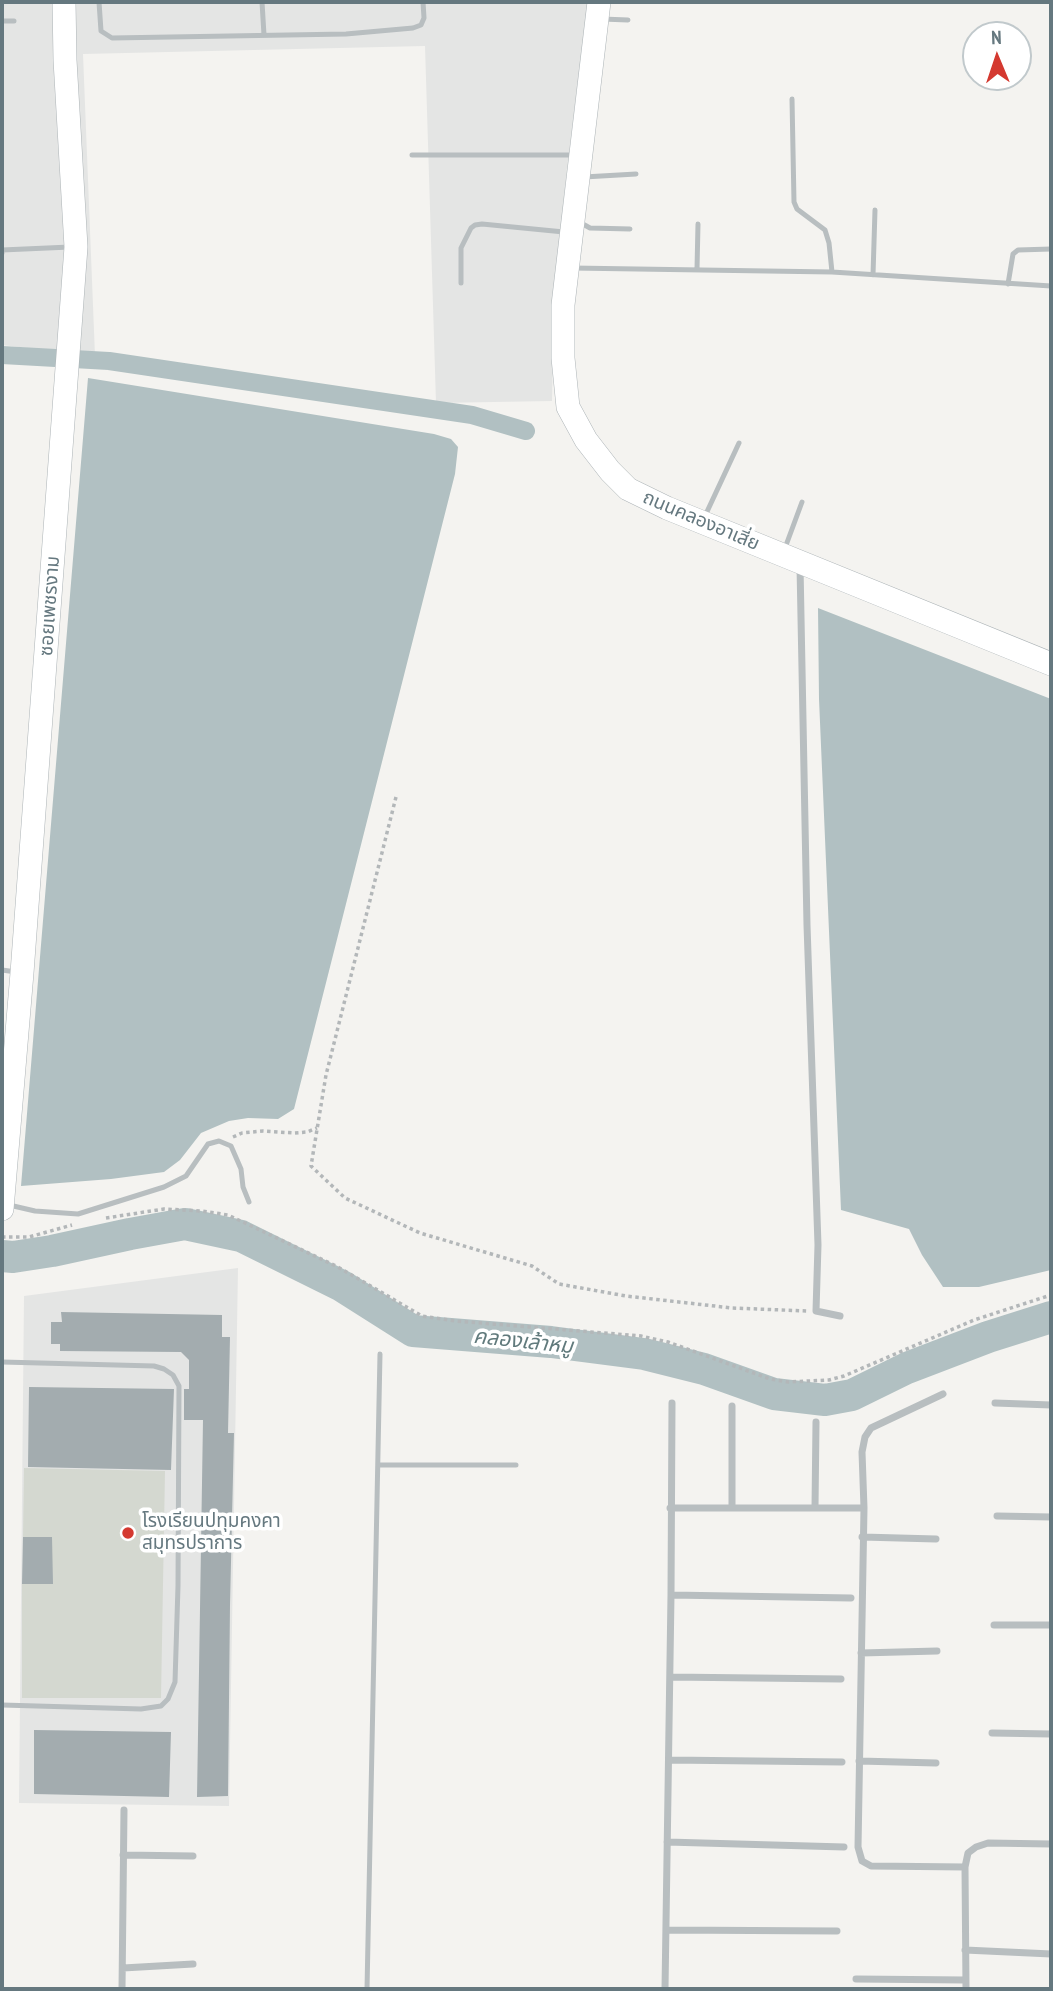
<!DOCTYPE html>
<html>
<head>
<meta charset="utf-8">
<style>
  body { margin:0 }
  #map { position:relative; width:1053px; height:1991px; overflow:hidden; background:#f4f3f0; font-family:"PT Sans Narrow",sans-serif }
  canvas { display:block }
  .frame { position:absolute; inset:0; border:4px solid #65787f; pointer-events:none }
  .north { position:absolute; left:962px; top:21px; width:70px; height:70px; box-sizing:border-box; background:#fff; border:2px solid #c1c9cc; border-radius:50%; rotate:358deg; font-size:19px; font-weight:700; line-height:28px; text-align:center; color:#65787f }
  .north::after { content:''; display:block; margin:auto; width:24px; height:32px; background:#d43930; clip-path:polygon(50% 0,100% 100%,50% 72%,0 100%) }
</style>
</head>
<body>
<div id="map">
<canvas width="1053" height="1991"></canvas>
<div class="frame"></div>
<div class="north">N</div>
</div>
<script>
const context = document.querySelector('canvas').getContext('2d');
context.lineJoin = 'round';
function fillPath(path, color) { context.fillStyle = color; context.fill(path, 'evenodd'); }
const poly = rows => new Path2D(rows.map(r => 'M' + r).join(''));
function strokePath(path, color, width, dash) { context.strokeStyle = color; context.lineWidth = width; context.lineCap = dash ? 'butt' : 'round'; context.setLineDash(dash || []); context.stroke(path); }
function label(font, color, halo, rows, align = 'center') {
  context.font = font + ' "PT Sans Narrow","Noto Sans Thai",sans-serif'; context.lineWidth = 7; context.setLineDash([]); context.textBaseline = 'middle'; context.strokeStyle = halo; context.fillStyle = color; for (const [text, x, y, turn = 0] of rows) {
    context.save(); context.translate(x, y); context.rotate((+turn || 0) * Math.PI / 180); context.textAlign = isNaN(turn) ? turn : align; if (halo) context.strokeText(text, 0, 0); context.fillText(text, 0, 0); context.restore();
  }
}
fillPath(poly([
  [2,2,588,2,567,168,554,299,552,401,436,403,425,46,83,54,95,356,2,345],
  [238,1268,229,1806,19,1803,24,1296]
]), '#e4e5e4');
fillPath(poly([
  [24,1468,165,1471,161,1698,22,1698,22,1584,52,1537,23,1537]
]), '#d4d8d0');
fillPath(poly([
  [88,378,434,434,451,439,458,447,455,474,294,1109,278,1119,248,1118,229,1121,201,1133,180,1160,164,1172,111,1179,21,1186],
  [818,608,1051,699,1051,1270,979,1287,943,1287,922,1255,909,1229,841,1210,819,699]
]), '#b1c0c2');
strokePath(poly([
  [2,355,109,361,472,415,526,431]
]), '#b1c0c2', 18);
strokePath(poly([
  [2,1256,13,1257,52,1251,130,1234,185,1224,241,1236,342,1286,413,1331,551,1342,644,1354,704,1369,774,1394,825,1400,852,1395,907,1368,988,1337,1051,1317]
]), '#b1c0c2', 32);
fillPath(poly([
  [61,1312,222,1315,222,1337,230,1337,228,1433,234,1433,230,1605,228,1796,197,1797,203,1420,184,1420,184,1389,189,1389,189,1360,181,1352,60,1351,60,1344,51,1344,51,1322,62,1322],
  [29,1387,174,1389,171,1470,28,1467],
  [23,1537,52,1537,53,1584,22,1584],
  [34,1730,171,1732,169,1797,34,1794]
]), '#a3acaf');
const secondary = poly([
  [599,2,563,305,563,358,568,407,586,440,610,471,628,489,667,508,1051,664],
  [2,1209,22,973,76,247,65,60,64,2]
]);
strokePath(secondary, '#adb4b7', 24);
strokePath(poly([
  [396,797,326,1075,311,1166,345,1198,420,1233,532,1266,559,1284,626,1296,732,1308,807,1311],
  [233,1137,242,1133,263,1131,294,1133,307,1132,317,1128],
  [106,1218,164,1209,202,1211,228,1215,338,1267,422,1316,456,1321,641,1336,668,1342,770,1379,788,1382,829,1380,844,1376,974,1320,1051,1295],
  [2,1237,29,1237,72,1225]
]), '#b3b7b9', 3.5, [3.5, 3.5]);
strokePath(poly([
  [99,2,101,31,112,38,346,34,413,28,421,25,424,18,423,2],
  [262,2,264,35],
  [602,19,628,20],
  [2,21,14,21],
  [792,99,794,202,797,209,825,230,829,243,832,272],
  [412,155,574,155],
  [584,177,636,174],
  [581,223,590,228,630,229],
  [2,253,2,250,70,247],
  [572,268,832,272,1051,286],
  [697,269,698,224],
  [873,275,875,210],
  [461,283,461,248,471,228,475,225,482,224,564,232],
  [1008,284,1013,254,1018,250,1051,249],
  [705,516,739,443],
  [785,548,802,502],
  [2,970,16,972],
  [9,1205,35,1211,78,1214,164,1187,186,1176,208,1144,219,1141,231,1146,241,1169,243,1187,249,1202],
  [2,1362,154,1366,164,1369,173,1375,179,1386,178,1586,175,1682,168,1699,161,1706,141,1709,2,1705],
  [378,1465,516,1465],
  [367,1989,380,1354]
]), '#b8bec0', 5);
strokePath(poly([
  [800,566,807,925,818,1245,816,1311,840,1316],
  [943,1394,871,1428,865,1437,862,1452,864,1508,858,1847,862,1861,871,1866,965,1867],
  [995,1403,1051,1405],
  [732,1406,732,1508],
  [670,1508,864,1508],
  [815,1508,816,1422],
  [997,1516,1051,1517],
  [862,1537,936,1539],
  [671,1595,851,1598],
  [994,1625,1051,1625],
  [861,1653,937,1651],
  [670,1677,841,1679],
  [992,1733,1051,1734],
  [669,1760,842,1762],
  [859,1761,936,1763],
  [667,1842,844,1847],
  [123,1855,193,1856],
  [666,1930,837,1931],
  [965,1950,1051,1954],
  [123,1968,193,1964],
  [856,1979,965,1980],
  [122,1989,124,1810],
  [665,1989,671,1595,672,1403],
  [966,1989,965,1867,968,1853,976,1847,988,1843,1051,1844]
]), '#b8bec0', 7);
strokePath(secondary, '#fff', 23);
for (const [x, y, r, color] of [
  [128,1533,7,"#d43930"]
]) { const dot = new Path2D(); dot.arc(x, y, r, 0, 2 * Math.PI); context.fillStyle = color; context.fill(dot); strokePath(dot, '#fff', 2.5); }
label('19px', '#65787f', '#fff', [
  ["ถนนคลองอาเสี่ย",701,521,23],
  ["ซอยเพชรงาม",50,606,-86]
]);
label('19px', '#65787f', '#fff', [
  ["โรงเรียนปทุมคงคา",142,1522],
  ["สมุทรปราการ",142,1544]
], 'left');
label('italic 21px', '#617a7c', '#fff', [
  ["คลองเล้าหมู",523,1342,6]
]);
</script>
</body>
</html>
